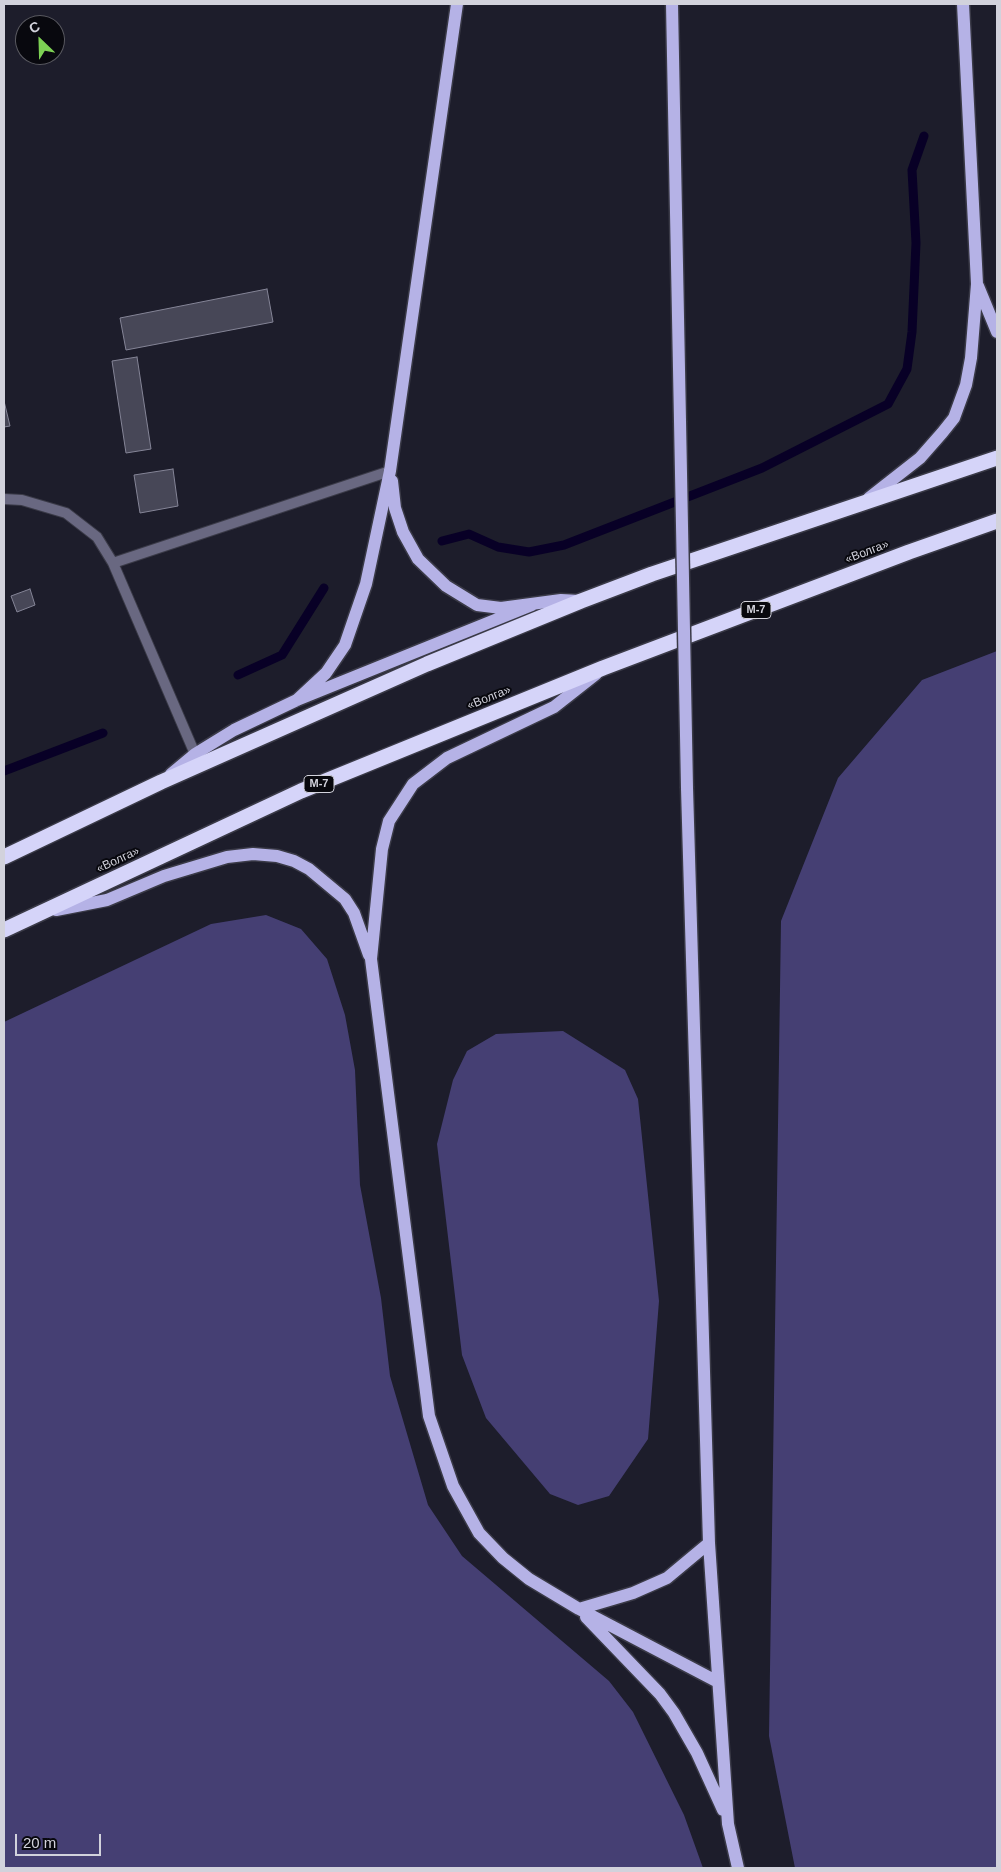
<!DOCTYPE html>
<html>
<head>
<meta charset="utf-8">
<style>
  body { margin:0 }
  #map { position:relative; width:1001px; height:1872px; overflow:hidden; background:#1d1d2b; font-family:Helvetica,sans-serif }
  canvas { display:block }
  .frame { position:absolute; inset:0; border:5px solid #d2d2dc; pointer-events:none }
  .north { position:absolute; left:15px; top:15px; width:50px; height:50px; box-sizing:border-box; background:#08080e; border:1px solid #595960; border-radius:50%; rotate:336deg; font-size:14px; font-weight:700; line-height:20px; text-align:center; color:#d2d2dc }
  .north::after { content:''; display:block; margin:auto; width:18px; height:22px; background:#7dd154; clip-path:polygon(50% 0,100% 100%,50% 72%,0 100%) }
  .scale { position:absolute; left:15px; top:1834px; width:86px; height:22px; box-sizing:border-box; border:2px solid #d2d2dc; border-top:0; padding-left:6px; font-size:15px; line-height:18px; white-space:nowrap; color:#d2d2dc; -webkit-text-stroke:4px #08080e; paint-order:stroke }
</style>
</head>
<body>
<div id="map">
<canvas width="1001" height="1872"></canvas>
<div class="frame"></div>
<div class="north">С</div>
<div class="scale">20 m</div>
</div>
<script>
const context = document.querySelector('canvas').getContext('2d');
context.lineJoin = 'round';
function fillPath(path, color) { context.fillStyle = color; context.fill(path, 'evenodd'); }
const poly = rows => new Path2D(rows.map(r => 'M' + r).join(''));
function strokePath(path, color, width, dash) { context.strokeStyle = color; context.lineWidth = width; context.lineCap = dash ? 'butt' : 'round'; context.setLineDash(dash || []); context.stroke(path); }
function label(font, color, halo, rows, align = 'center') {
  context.font = font + ' Helvetica,sans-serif'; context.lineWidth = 4; context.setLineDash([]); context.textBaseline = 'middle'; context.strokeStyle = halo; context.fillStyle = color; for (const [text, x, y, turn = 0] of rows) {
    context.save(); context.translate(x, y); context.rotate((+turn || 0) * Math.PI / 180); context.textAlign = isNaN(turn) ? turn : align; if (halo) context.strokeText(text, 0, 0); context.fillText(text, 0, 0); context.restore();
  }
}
fillPath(poly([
  [997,651,997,1868,795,1868,769,1736,781,921,838,778,922,680],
  [266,915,301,929,327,959,345,1015,355,1070,360,1185,381,1298,390,1376,428,1505,462,1556,609,1681,633,1712,684,1815,703,1868,4,1868,4,1022,211,924],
  [563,1031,625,1070,638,1099,659,1301,648,1439,609,1496,578,1505,550,1494,486,1418,462,1355,437,1144,453,1080,467,1051,496,1034]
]), '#453f73');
strokePath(poly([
  [442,541,469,534,498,547,529,552,564,545,762,468,888,404,907,369,912,332,916,243,912,170,924,136],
  [238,675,282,655,324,588],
  [4,771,103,733]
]), '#080026', 9);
const building = poly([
  [267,289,273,322,126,350,120,318,267,289],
  [137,357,151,449,126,453,112,361,137,357],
  [4,401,10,426,4,427,4,401],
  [173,469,178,506,140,513,134,475,173,469],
  [30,589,35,605,17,612,11,596,30,589]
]);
fillPath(building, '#474757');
strokePath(building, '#858597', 1);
const lane = poly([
  [4,499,22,500,66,513,97,537,113,563,195,754],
  [113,563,390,471]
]);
const primary = poly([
  [672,4,680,421],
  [978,286,997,332],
  [392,481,395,508,403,532,418,559,446,586,477,605,501,608,561,600,580,601],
  [869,498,920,458,942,433,954,418,966,385,971,358,977,284,963,4],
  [596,674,554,707,447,758,413,784,389,821,382,849,371,959,429,1416,453,1486,479,1533,503,1558,529,1579,579,1609,718,1682],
  [297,700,326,673,345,645,366,584,390,471,457,4],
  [171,774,195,754,234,730,297,700,532,605],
  [687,788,709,1543,728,1824,738,1868],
  [56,910,107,900,164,876,227,857,253,854,277,856,294,861,309,869,345,899,354,913,369,955],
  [579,1609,633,1593,667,1578,709,1543],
  [586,1617,660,1694,674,1713,697,1753,723,1810]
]);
const highway = poly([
  [4,857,161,782,427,664,581,601,652,574,997,458],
  [4,930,301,791,603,668,909,552,997,521]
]);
strokePath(lane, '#3a3a47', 12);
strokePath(primary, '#3a3a47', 15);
strokePath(highway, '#3a3a47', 18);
strokePath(lane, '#696881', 10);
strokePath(primary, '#b5b2e6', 12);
strokePath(highway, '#d5d4f9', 15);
const primaryBridge = poly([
  [680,421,687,788]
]);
strokePath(primaryBridge, '#3a3a47', 15, []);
strokePath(primaryBridge, '#b5b2e6', 12);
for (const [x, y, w] of [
  [756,610,30],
  [319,784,30]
]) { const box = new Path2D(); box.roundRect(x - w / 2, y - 8.5, w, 17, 4); context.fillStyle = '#08080e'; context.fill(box); strokePath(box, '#d2d2dc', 1); }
label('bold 11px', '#d2d2dc', null, [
  ["М-7",756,610],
  ["М-7",319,784]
]);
label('12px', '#d2d2dc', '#08080e', [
  ["«Волга»",867,552,-21],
  ["«Волга»",489,698,-22],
  ["«Волга»",118,860,-25]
]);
</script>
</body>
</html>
